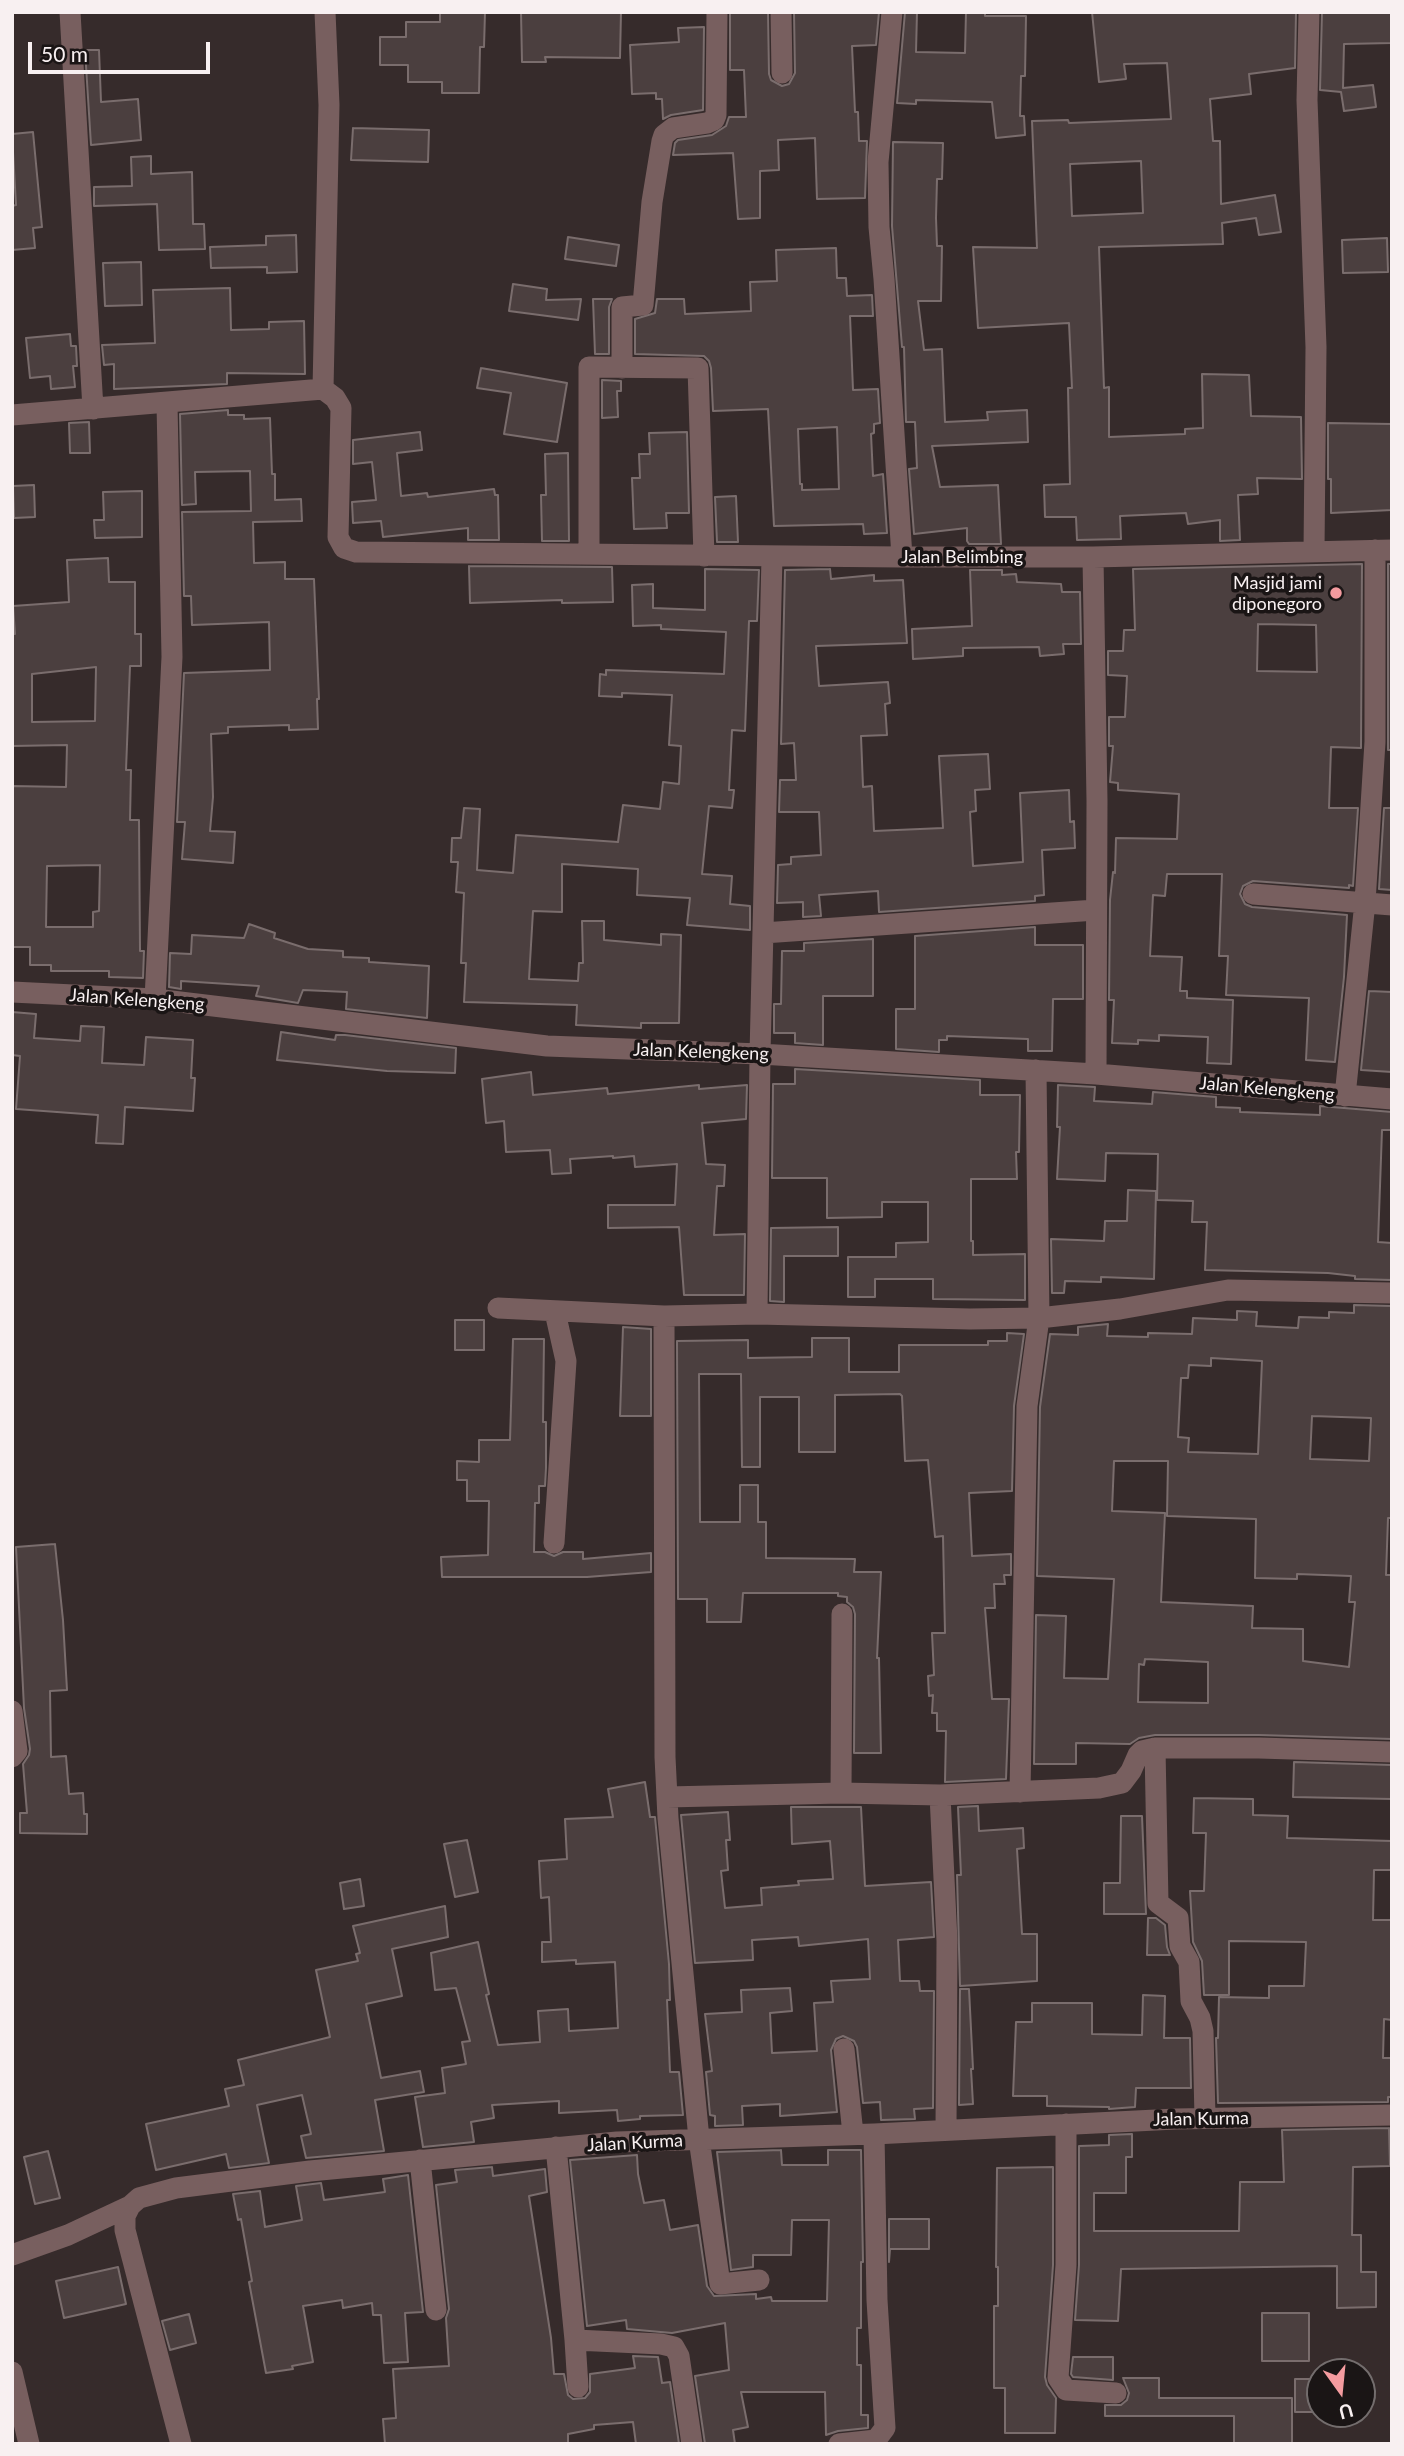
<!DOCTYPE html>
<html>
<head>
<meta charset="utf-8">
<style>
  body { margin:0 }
  #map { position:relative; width:1404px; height:2456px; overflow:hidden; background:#362b2b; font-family:Lato,sans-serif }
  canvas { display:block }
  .frame { position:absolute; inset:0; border:14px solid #f8f0f1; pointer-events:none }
  .north { position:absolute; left:1306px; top:2358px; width:70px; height:70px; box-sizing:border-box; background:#1a1515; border:2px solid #736d6d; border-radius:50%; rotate:165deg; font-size:19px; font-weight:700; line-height:28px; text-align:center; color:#f8f0f1 }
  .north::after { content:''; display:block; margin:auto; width:24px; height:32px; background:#f49b9f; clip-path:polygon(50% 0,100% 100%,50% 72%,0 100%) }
  .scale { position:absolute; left:28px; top:42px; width:182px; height:32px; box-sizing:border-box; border:4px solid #f8f0f1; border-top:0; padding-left:9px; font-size:21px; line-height:24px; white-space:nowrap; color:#f8f0f1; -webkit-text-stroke:5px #1a1515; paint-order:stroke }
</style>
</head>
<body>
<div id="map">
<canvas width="1404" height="2456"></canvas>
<div class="frame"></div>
<div class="north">U</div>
<div class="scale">50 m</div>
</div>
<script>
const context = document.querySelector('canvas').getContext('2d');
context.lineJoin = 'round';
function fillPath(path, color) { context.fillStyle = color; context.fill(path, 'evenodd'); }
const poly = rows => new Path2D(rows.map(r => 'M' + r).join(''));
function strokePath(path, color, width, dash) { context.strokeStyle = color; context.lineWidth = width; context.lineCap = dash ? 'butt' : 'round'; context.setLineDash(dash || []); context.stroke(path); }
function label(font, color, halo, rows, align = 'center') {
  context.font = font + ' Lato,sans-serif'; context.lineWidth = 7; context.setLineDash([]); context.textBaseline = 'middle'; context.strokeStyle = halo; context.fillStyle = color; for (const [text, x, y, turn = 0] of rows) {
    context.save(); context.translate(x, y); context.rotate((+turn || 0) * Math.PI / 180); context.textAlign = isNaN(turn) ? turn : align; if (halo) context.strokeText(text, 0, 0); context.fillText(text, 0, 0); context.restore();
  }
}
const building = poly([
  [440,12,485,12,484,47,480,47,479,93,442,93,442,82,408,82,408,65,380,65,380,37,406,37,406,22,440,22,440,12],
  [521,12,621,12,620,58,545,57,546,62,522,62,521,12],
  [730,12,768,12,769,74,771,80,782,86,789,84,795,73,794,12,879,12,876,45,852,46,855,112,858,112,859,141,867,141,865,198,817,199,815,138,778,140,779,170,760,171,760,218,738,219,733,153,673,155,675,143,678,140,712,135,726,126,729,117,746,117,744,70,730,70,730,12],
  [905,12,917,12,916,52,965,53,966,12,985,12,985,16,1026,16,1025,76,1021,76,1020,116,1024,116,1025,135,996,138,992,102,916,100,916,104,897,103,905,12],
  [1092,12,1296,12,1295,68,1249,74,1251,94,1210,99,1213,141,1220,141,1221,204,1275,195,1281,232,1259,235,1256,218,1222,223,1223,244,1099,247,1104,388,1109,387,1109,437,1185,434,1185,429,1203,428,1202,374,1249,375,1251,416,1301,417,1302,479,1257,478,1258,494,1238,495,1240,540,1220,541,1220,520,1188,524,1186,513,1120,516,1121,539,1077,540,1076,517,1045,517,1044,485,1070,484,1068,388,1072,388,1069,323,978,328,973,247,1037,248,1032,121,1068,120,1069,123,1171,119,1167,63,1124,64,1126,79,1099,82,1092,12],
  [1141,161,1143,213,1072,216,1070,164,1141,161],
  [1322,12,1392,12,1392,43,1344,44,1343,88,1373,85,1376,107,1344,111,1341,92,1320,90,1322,12],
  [704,27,703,110,671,115,663,119,662,99,656,99,656,93,632,94,630,45,679,42,678,28,704,27],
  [85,50,99,50,101,102,138,99,141,140,91,145,85,50],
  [353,128,429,130,428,162,351,160,353,128],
  [33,132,42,227,33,228,35,248,12,250,12,206,16,205,12,134,33,132],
  [893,142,943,143,942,179,937,179,936,218,937,246,942,246,941,301,918,301,924,350,942,349,945,422,988,420,987,412,1027,410,1028,442,932,446,940,487,998,485,1001,544,969,544,967,541,967,528,914,534,909,469,917,468,915,422,906,422,904,347,902,347,892,226,893,142],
  [151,156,151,174,192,172,193,224,204,224,205,249,159,250,157,204,94,206,94,187,132,186,131,157,151,156],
  [296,235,297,272,267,273,267,267,211,268,210,247,266,245,266,236,296,235],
  [568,237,619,245,616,266,565,259,568,237],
  [1387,238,1388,272,1343,273,1342,240,1387,238],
  [836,248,837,278,846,278,847,296,872,295,873,316,850,316,853,390,878,389,880,423,874,424,874,433,871,434,873,476,883,474,887,533,864,534,863,524,774,526,768,409,713,411,711,368,709,361,704,356,635,354,635,319,655,313,657,299,684,299,685,314,751,311,750,282,777,281,776,250,836,248],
  [837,427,839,489,802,490,802,484,800,484,798,429,837,427],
  [141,262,142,305,105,306,103,263,141,262],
  [513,284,547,289,546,300,581,299,578,320,509,311,513,284],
  [230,288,231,330,269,329,269,322,304,321,305,374,227,373,227,384,114,389,114,364,104,365,102,345,155,343,153,290,230,288],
  [593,299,612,299,609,307,609,354,595,354,593,299],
  [70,334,71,346,76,346,77,366,73,366,75,387,51,389,50,376,30,378,26,338,70,334],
  [481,368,567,383,557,442,504,434,511,393,477,388,481,368],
  [602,380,621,381,621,391,617,391,618,417,602,418,602,380],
  [228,410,228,415,244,415,244,419,270,418,272,474,275,474,275,500,301,499,302,521,253,522,254,563,285,562,285,579,314,579,319,699,317,699,318,729,289,730,289,725,228,727,228,733,211,734,213,797,210,831,235,832,233,863,182,859,185,822,177,822,184,673,270,670,269,622,192,625,191,596,184,596,182,512,251,511,250,471,195,472,196,504,182,505,180,414,228,410],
  [89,422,90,453,70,453,69,423,89,422],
  [1328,423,1392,424,1392,510,1331,513,1331,479,1328,479,1328,423],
  [420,432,422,450,397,453,401,496,427,493,428,497,494,489,495,495,498,495,499,540,468,540,468,528,383,537,381,521,353,523,352,502,376,500,372,462,353,464,353,440,420,432],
  [687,432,689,513,666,513,667,528,634,529,632,478,640,478,639,454,650,454,649,433,687,432],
  [568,453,569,541,542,541,541,495,546,495,545,454,568,453],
  [34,485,35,517,14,518,13,486,34,485],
  [142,491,142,537,95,538,94,520,104,520,103,492,142,491],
  [736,496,738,542,717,542,715,497,736,496],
  [108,558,109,582,135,582,135,634,141,634,141,666,130,666,126,770,131,770,130,820,139,820,140,951,144,951,143,978,109,977,109,971,51,971,51,965,30,965,30,947,12,947,12,786,66,787,67,745,12,746,12,634,15,634,13,606,69,602,67,560,108,558],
  [96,667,95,721,32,722,32,674,96,667],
  [100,865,99,911,93,912,93,927,46,927,47,866,100,865],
  [1362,564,1361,748,1331,747,1329,808,1358,808,1353,886,1349,885,1349,888,1253,881,1243,886,1240,894,1245,904,1252,907,1347,915,1344,977,1335,1062,1306,1060,1309,998,1226,995,1228,956,1219,956,1222,874,1167,874,1165,896,1153,895,1150,956,1182,957,1180,991,1187,991,1187,998,1233,1000,1231,1064,1207,1063,1208,1037,1159,1035,1159,1041,1138,1040,1138,1044,1112,1043,1114,1000,1109,1000,1110,900,1113,872,1115,873,1116,838,1177,839,1179,794,1118,790,1118,783,1110,782,1113,746,1109,746,1109,717,1125,717,1127,676,1108,675,1108,651,1123,651,1124,630,1135,630,1133,569,1362,564],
  [1258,624,1316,625,1317,672,1257,671,1258,624],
  [1388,564,1392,564,1392,750,1388,750,1388,564],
  [469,566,612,567,613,602,562,603,562,600,470,603,469,566],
  [705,569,759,570,757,621,749,621,745,731,732,730,729,790,734,790,732,808,709,806,702,874,732,876,730,904,750,906,750,930,687,925,690,898,637,895,638,869,562,864,562,912,533,911,529,979,578,981,579,963,583,963,582,921,604,921,604,940,661,945,661,934,681,935,679,1023,641,1023,641,1028,576,1025,577,1005,464,1002,466,963,461,963,464,893,456,892,458,862,451,862,452,838,461,838,464,808,480,809,477,870,513,873,516,835,618,842,623,805,660,809,663,782,679,784,681,746,669,745,672,695,622,693,622,697,599,696,600,674,606,675,606,670,724,674,726,632,661,629,661,625,633,626,632,585,653,584,653,608,705,610,705,569],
  [830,569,831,579,874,575,874,581,903,580,907,643,816,646,819,686,888,682,890,703,885,704,887,735,861,736,863,787,872,786,874,831,943,828,939,756,988,754,990,789,975,790,976,811,970,812,973,866,1023,862,1020,793,1069,790,1070,822,1074,821,1075,848,1042,850,1044,895,1035,896,1035,901,879,912,878,891,819,895,821,916,803,917,803,902,777,903,778,865,791,864,791,857,821,855,819,812,779,812,780,780,796,780,794,743,781,744,785,570,830,569],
  [970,570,1002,570,1002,575,1016,574,1017,582,1061,584,1062,592,1080,592,1081,644,1063,644,1064,654,1040,656,1039,647,963,648,963,656,913,659,912,629,972,626,970,570],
  [1384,808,1392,808,1392,890,1379,889,1384,808],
  [249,924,275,933,274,938,308,949,343,951,343,957,369,958,369,962,429,966,427,1018,346,1009,347,992,303,990,298,1003,256,996,259,986,181,981,181,989,169,987,170,953,191,954,192,935,244,938,249,924],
  [1035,927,1035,945,1083,945,1083,999,1053,999,1052,1051,1028,1051,1028,1039,947,1036,947,1040,939,1040,939,1052,896,1049,896,1009,915,1009,915,936,1035,927],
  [873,939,873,996,823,996,823,1045,795,1043,795,1033,774,1033,774,1004,781,1004,782,951,804,951,804,943,873,939],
  [1369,991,1392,992,1392,1072,1361,1070,1369,991],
  [12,1012,36,1014,34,1038,80,1041,81,1026,104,1027,102,1063,144,1065,146,1037,193,1040,191,1078,195,1078,193,1111,125,1107,123,1144,96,1143,98,1115,16,1109,20,1056,12,1055,12,1012],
  [281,1032,335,1040,336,1035,345,1035,456,1048,455,1073,387,1071,277,1060,281,1032],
  [795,1069,980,1080,980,1095,1020,1095,1019,1152,1016,1152,1017,1179,971,1179,971,1241,973,1241,973,1255,1025,1254,1025,1300,933,1299,933,1279,875,1279,875,1297,848,1297,848,1257,896,1257,896,1243,928,1242,928,1202,882,1202,882,1217,827,1218,827,1178,772,1178,773,1084,795,1084,795,1069],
  [531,1072,533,1095,607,1088,608,1094,699,1085,699,1089,747,1085,746,1119,702,1123,706,1164,725,1165,724,1186,717,1186,714,1235,745,1234,744,1295,684,1295,679,1227,608,1228,608,1205,675,1205,677,1164,635,1167,634,1156,613,1158,613,1156,570,1159,571,1173,552,1174,550,1150,506,1152,504,1121,486,1123,482,1079,531,1072],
  [1058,1085,1095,1087,1094,1101,1152,1104,1153,1092,1216,1097,1216,1107,1240,1108,1240,1112,1320,1115,1320,1106,1392,1112,1392,1130,1382,1130,1378,1242,1392,1243,1392,1280,1355,1279,1355,1276,1328,1273,1205,1270,1207,1222,1192,1222,1193,1201,1157,1200,1158,1154,1106,1153,1105,1181,1057,1179,1060,1127,1057,1127,1058,1085],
  [1128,1190,1156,1191,1154,1279,1101,1277,1101,1282,1065,1281,1064,1293,1052,1293,1051,1239,1104,1241,1105,1221,1127,1221,1128,1190],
  [838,1227,838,1256,784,1256,784,1302,770,1301,771,1228,838,1227],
  [1354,1305,1392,1306,1392,1518,1388,1518,1386,1575,1392,1575,1392,1739,1259,1735,1155,1735,1139,1738,1130,1744,1076,1743,1076,1764,1034,1764,1036,1615,1066,1616,1064,1678,1108,1679,1114,1579,1037,1576,1040,1407,1050,1334,1078,1335,1078,1327,1108,1324,1107,1336,1148,1337,1148,1333,1192,1334,1193,1318,1237,1320,1237,1311,1257,1312,1256,1326,1298,1328,1299,1317,1329,1318,1329,1312,1354,1313,1354,1305],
  [1211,1358,1262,1361,1258,1454,1188,1452,1189,1438,1178,1437,1181,1378,1188,1378,1189,1365,1211,1366,1211,1358],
  [1312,1416,1371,1418,1369,1461,1310,1459,1312,1416],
  [1114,1461,1168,1461,1167,1516,1256,1519,1255,1578,1297,1579,1297,1574,1351,1576,1349,1602,1355,1602,1349,1667,1303,1661,1303,1629,1252,1628,1253,1606,1161,1602,1165,1513,1112,1511,1114,1461],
  [1145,1659,1208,1662,1208,1703,1138,1702,1139,1664,1144,1665,1145,1659],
  [455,1320,484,1320,484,1350,455,1350,455,1320],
  [623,1327,651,1329,651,1416,620,1416,623,1327],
  [1007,1333,1024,1334,1014,1406,1012,1491,969,1493,972,1556,1011,1554,1011,1575,1004,1575,1005,1584,994,1584,995,1608,985,1608,992,1699,1009,1699,1006,1779,945,1782,946,1731,937,1731,937,1713,932,1713,933,1695,929,1696,928,1676,934,1675,932,1633,945,1633,943,1536,935,1537,928,1460,905,1461,902,1396,900,1394,835,1395,835,1452,799,1452,799,1397,760,1397,760,1467,742,1467,741,1374,699,1374,700,1522,740,1522,740,1485,758,1485,758,1522,766,1522,766,1558,855,1559,854,1572,881,1572,877,1658,879,1658,881,1753,854,1753,855,1614,853,1607,847,1602,847,1597,838,1596,838,1593,743,1593,741,1622,707,1622,707,1599,678,1599,677,1341,748,1340,748,1358,812,1357,812,1338,849,1338,849,1372,899,1372,899,1345,988,1345,988,1341,1007,1341,1007,1333],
  [513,1339,544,1339,543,1422,546,1422,546,1468,545,1486,539,1486,539,1503,535,1503,534,1552,545,1552,554,1556,563,1552,583,1552,583,1559,651,1553,651,1572,587,1577,442,1577,441,1557,488,1555,489,1501,467,1501,467,1480,457,1480,457,1461,479,1462,479,1440,510,1440,513,1339],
  [55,1544,63,1620,67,1690,50,1691,51,1757,66,1756,69,1794,83,1793,84,1814,87,1814,87,1834,20,1833,20,1813,27,1813,23,1764,29,1755,30,1749,24,1708,16,1547,55,1544],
  [1294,1762,1392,1765,1392,1799,1293,1797,1294,1762],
  [645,1782,650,1817,655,1817,669,1964,670,2000,667,2000,670,2072,679,2072,683,2115,640,2116,640,2119,618,2121,617,2110,559,2113,559,2101,492,2105,494,2118,471,2122,474,2142,423,2147,415,2097,445,2093,442,2068,466,2064,462,2042,470,2041,456,1988,435,1990,431,1953,478,1942,489,1994,486,1995,498,2045,540,2042,538,2011,568,2009,569,2031,618,2028,615,1962,576,1964,576,1960,542,1962,542,1942,551,1942,549,1897,541,1898,539,1861,567,1859,565,1819,613,1817,608,1789,645,1782],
  [1194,1798,1253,1799,1253,1815,1288,1816,1287,1838,1392,1841,1392,1870,1374,1870,1373,1920,1392,1920,1392,2020,1384,2019,1383,2058,1392,2058,1392,2097,1388,2097,1388,2102,1218,2103,1216,2038,1218,2038,1219,1997,1269,1998,1269,1986,1304,1986,1306,1942,1229,1941,1229,1995,1204,1995,1202,1961,1193,1942,1190,1891,1204,1891,1206,1833,1193,1833,1194,1798],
  [978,1806,979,1831,1023,1828,1024,1848,1017,1849,1022,1934,1037,1934,1037,1981,960,1986,957,1875,961,1875,958,1807,978,1806],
  [791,1807,861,1807,865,1886,931,1882,934,1937,898,1940,900,1981,919,1981,920,1991,934,1991,933,2108,914,2109,915,2119,881,2120,880,2102,863,2103,857,2047,854,2041,843,2036,836,2039,831,2050,837,2112,780,2116,780,2104,742,2106,743,2125,715,2126,715,2116,710,2115,706,2072,712,2071,705,2014,742,2012,741,1990,790,1988,792,2011,770,2013,772,2053,817,2051,814,2003,833,2002,831,1981,870,1979,868,1939,799,1946,798,1937,752,1940,753,1960,695,1963,681,1815,728,1812,730,1840,726,1840,728,1870,721,1871,725,1908,762,1905,761,1888,799,1885,798,1881,833,1879,830,1841,792,1844,791,1807],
  [1121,1816,1142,1816,1146,1914,1104,1914,1104,1883,1120,1883,1121,1816],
  [467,1840,478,1892,455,1897,444,1844,467,1840],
  [360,1879,364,1906,344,1909,340,1883,360,1879],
  [445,1906,448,1937,392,1949,402,1996,366,2004,381,2078,420,2071,424,2092,375,2100,384,2151,306,2158,301,2136,311,2134,302,2095,257,2105,269,2163,229,2168,226,2154,156,2170,146,2124,229,2106,225,2089,244,2085,238,2060,330,2037,316,1970,358,1961,356,1954,360,1953,353,1926,445,1906],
  [1148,1918,1156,1918,1165,1925,1167,1947,1170,1955,1147,1955,1148,1918],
  [960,1989,969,1989,973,2069,971,2069,973,2104,959,2105,960,1989],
  [1143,1995,1165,1996,1164,2038,1190,2038,1191,2088,1136,2088,1135,2107,1109,2109,1109,2107,1047,2106,1047,2096,1013,2096,1016,2022,1032,2022,1032,2003,1092,2003,1092,2034,1142,2035,1143,1995],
  [1389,2128,1390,2166,1353,2167,1352,2235,1361,2235,1361,2272,1376,2272,1376,2307,1337,2308,1337,2266,1121,2269,1118,2321,1075,2320,1079,2265,1079,2146,1109,2145,1109,2135,1132,2134,1132,2157,1126,2157,1126,2193,1094,2193,1094,2231,1239,2231,1240,2182,1284,2182,1282,2130,1389,2128],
  [781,2150,782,2165,828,2165,828,2150,861,2150,863,2262,861,2262,861,2328,857,2328,857,2365,861,2365,861,2415,868,2415,868,2428,838,2431,826,2435,825,2392,741,2392,748,2427,733,2430,735,2444,705,2444,695,2376,729,2370,725,2323,672,2333,627,2329,626,2320,587,2326,570,2160,637,2155,638,2174,644,2203,664,2200,670,2230,698,2225,707,2286,714,2296,756,2294,756,2299,771,2297,772,2301,827,2301,829,2220,792,2220,791,2255,753,2255,753,2267,731,2270,717,2152,781,2150],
  [48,2151,60,2198,35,2204,24,2157,48,2151],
  [492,2167,493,2176,545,2169,547,2192,529,2196,551,2338,554,2374,564,2374,568,2395,573,2399,585,2398,590,2392,590,2374,635,2368,633,2356,658,2357,662,2383,670,2382,679,2444,636,2444,633,2422,594,2425,594,2429,568,2434,568,2444,385,2444,383,2419,396,2418,393,2369,449,2366,446,2318,449,2309,436,2185,457,2182,455,2170,492,2167],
  [1053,2167,1053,2265,1045,2377,1047,2385,1056,2398,1055,2433,1005,2433,1005,2388,994,2388,994,2306,998,2306,998,2267,996,2267,997,2168,1053,2167],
  [408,2175,423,2312,405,2313,408,2362,384,2363,381,2315,373,2315,372,2303,343,2308,342,2300,303,2306,313,2362,292,2366,293,2369,266,2373,249,2282,252,2281,241,2219,238,2220,233,2194,260,2191,265,2227,302,2220,296,2186,321,2183,324,2200,385,2192,383,2179,408,2175],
  [889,2219,929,2219,929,2249,890,2249,889,2262,889,2219],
  [118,2267,126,2304,64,2318,56,2281,118,2267],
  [1262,2313,1309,2313,1309,2361,1262,2361,1262,2313],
  [189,2314,196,2343,170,2350,162,2321,189,2314],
  [1073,2357,1113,2357,1113,2380,1073,2377,1071,2374,1073,2357],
  [1123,2378,1159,2378,1159,2398,1292,2398,1292,2444,1234,2444,1234,2416,1105,2416,1105,2405,1121,2405,1127,2400,1129,2393,1123,2378],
  [1295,2379,1320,2379,1320,2412,1295,2412,1295,2379]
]);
fillPath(building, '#4b3f3f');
strokePath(building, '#7a6d6d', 2);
strokePath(poly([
  [70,12,93,409],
  [325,12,329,105,323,389,335,398,341,408,338,537,344,548,356,552,902,557,1093,557,1392,550],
  [781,12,782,73],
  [892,12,878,162,879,227,884,279,902,557],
  [1309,12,1307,100,1316,347,1314,551],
  [622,368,622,307,643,305,652,202,662,141,664,135,673,128,707,123,714,120,716,115,717,12],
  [12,415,323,389],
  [589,553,589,367,698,368,704,556],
  [1093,557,1097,801,1096,1074],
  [1253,894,1392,905],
  [763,933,1096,910],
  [12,992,155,999,547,1046,760,1054,1096,1074,1392,1099],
  [155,999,172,657,167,403],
  [1345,1096,1365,902,1375,742,1375,550],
  [498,1308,664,1316,757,1314,970,1319,1039,1318,1120,1309,1228,1290,1392,1293],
  [757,1314,760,1054,772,557],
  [664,1316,665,1757,668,1818,699,2139,720,2284,759,2280],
  [554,1543,566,1361,555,1312],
  [12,1711,17,1751,12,1757],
  [1155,1748,1158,1903,1178,1918,1180,1946,1189,1962,1191,2001,1200,2018,1203,2031,1205,2118],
  [1020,1792,1027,1406,1039,1318,1036,1070],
  [841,1793,842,1614],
  [940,1795,947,1941,946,2129],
  [667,1797,841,1793,940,1795,1099,1788,1122,1783,1131,1771,1138,1755,1142,1751,1155,1748,1259,1748,1392,1752],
  [844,2049,853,2134],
  [1066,2124,1066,2265,1058,2378,1066,2390,1116,2393],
  [556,2147,575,2340,661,2344,674,2347,679,2356,692,2444],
  [420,2160,436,2310],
  [12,2255,68,2235,130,2206],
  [575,2340,578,2387],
  [12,2372,29,2444],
  [181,2444,125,2230,125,2216,130,2206,139,2198,176,2188,310,2171,617,2142,874,2134,1176,2119,1392,2115],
  [839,2444,876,2440,885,2428,877,2300,874,2134]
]), '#785f5f', 21);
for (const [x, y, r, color] of [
  [1336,593,7,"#f49b9f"]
]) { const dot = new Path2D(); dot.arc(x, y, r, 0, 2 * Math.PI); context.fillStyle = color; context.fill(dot); strokePath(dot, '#1a1515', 2.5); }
label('18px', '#f8f0f1', '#1a1515', [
  ["Jalan Belimbing",962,557],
  ["Jalan Kelengkeng",137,1000,4],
  ["Jalan Kelengkeng",701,1052,2],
  ["Jalan Kelengkeng",1267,1089,5],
  ["Jalan Kurma",1201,2119,-1],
  ["Jalan Kurma",635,2143,-3]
]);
label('18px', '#f8f0f1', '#1a1515', [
  ["Masjid jami",1322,583],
  ["diponegoro",1322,604]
], 'right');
</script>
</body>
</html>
